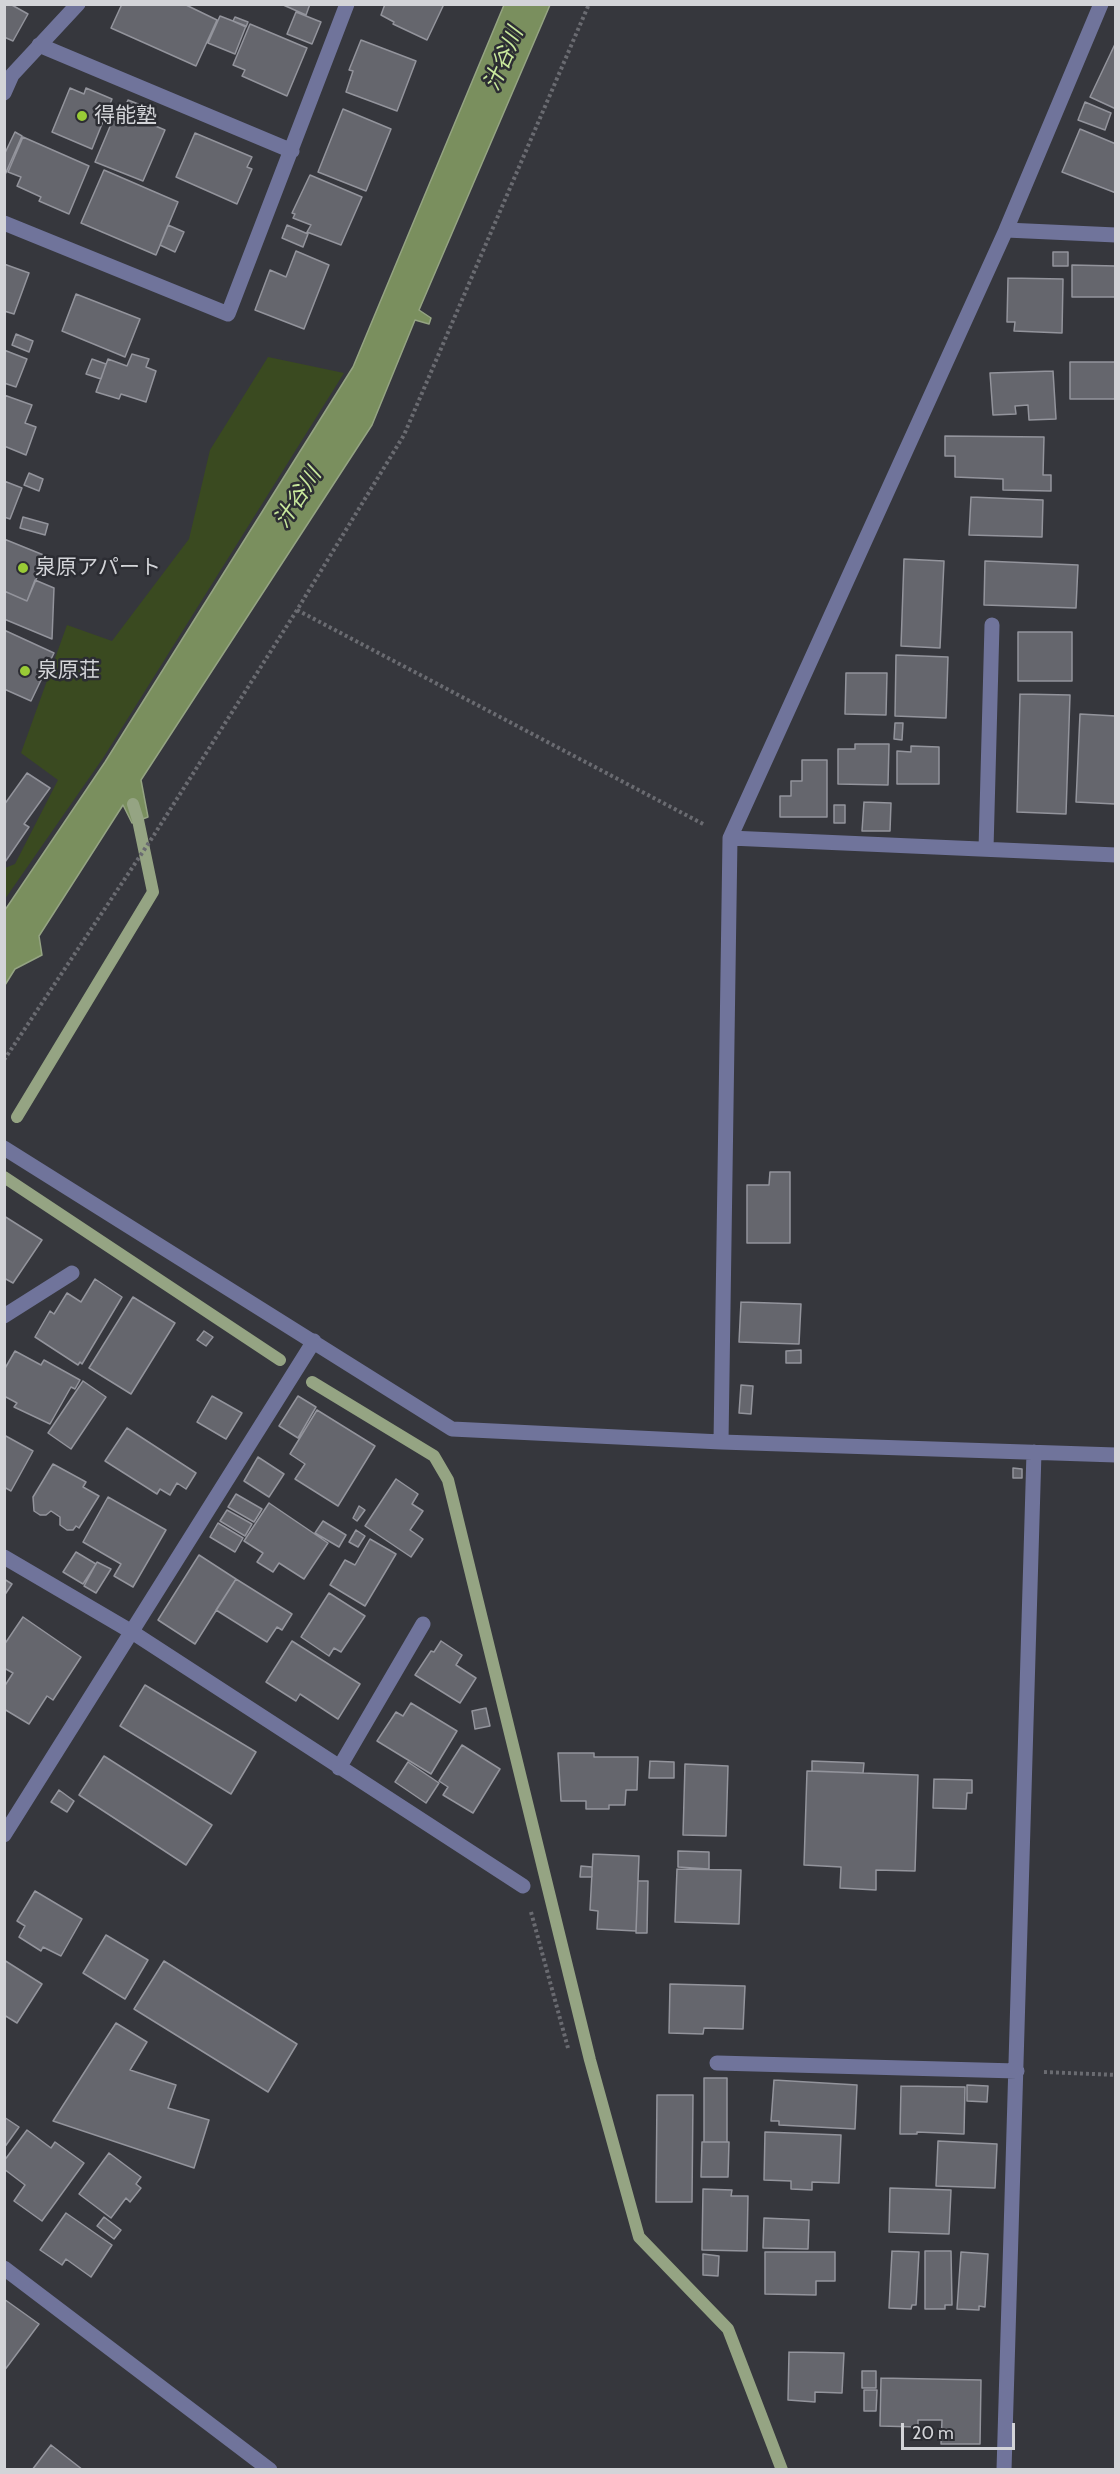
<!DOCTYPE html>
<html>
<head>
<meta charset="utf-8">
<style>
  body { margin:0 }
  #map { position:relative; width:1120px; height:2474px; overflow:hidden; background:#36373d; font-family:Cabin,sans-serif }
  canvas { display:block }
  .frame { position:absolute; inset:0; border:6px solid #d3d4d8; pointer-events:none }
  .scale { position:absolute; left:901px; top:2423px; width:114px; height:27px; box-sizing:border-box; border:3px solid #d3d4d8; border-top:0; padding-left:8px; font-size:18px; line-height:21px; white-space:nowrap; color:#d3d4d8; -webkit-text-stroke:4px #2c2d33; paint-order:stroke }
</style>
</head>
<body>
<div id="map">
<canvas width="1120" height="2474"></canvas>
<div class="frame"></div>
<div class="scale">20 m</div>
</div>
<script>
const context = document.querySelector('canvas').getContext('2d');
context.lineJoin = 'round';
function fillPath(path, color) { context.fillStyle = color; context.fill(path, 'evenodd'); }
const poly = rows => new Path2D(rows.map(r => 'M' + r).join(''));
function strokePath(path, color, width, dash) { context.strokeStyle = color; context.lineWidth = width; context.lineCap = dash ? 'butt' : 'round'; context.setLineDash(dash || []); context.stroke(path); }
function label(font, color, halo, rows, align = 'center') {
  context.font = font + ' Cabin,"Noto Sans JP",sans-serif'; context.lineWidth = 5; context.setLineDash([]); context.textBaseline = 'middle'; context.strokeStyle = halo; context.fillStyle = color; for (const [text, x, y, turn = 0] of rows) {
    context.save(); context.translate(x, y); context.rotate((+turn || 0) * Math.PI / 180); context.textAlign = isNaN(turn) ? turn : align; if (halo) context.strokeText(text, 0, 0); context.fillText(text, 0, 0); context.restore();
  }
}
fillPath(poly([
  [268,357,344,373,103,758,5,899,5,868,15,864,58,780,21,753,67,625,112,641,189,539,210,450]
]), '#3a4a20');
const water = poly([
  [504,5,550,5,419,310,431,318,429,324,415,320,372,425,141,780,148,817,132,823,123,805,39,936,42,955,15,969,5,985,5,910,105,762,353,367,504,5]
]);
fillPath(water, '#7a8f5e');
strokePath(water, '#95a483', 1.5);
strokePath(poly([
  [17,1117,153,892,138,820,133,804],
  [4,1177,280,1360],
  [312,1382,434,1456,448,1480,590,2060,639,2237,728,2329,782,2470]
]), '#95a483', 12);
const building = poly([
  [4,4,10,4,28,14,13,41,4,37,4,4],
  [122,4,184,4,217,20,196,66,111,28,122,4],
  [281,4,310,4,306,15,281,4],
  [385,4,444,4,427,40,393,24,394,22,381,15,385,4],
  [296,12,321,22,312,44,287,34,296,12],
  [220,16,246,26,235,54,208,43,220,16],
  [235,17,248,22,246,27,233,21,235,17],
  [250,24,307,48,287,96,242,76,245,70,233,65,250,24],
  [361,40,416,61,397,111,346,92,353,71,349,70,361,40],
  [1116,42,1116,109,1090,97,1116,42],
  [70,88,84,94,86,88,112,99,92,149,52,132,70,88],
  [128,100,151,109,146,121,123,111,128,100],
  [1085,102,1111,113,1105,130,1078,120,1085,102],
  [343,109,391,129,366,191,318,172,343,109],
  [117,110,165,130,143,181,95,162,117,110],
  [1080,129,1116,144,1116,193,1062,172,1080,129],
  [15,132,22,136,4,177,4,155,15,132],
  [195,133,252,157,247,167,252,169,237,204,176,177,195,133],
  [23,137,89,166,69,214,39,201,41,197,17,186,21,177,8,172,23,137],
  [104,170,178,202,156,255,81,223,104,170],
  [310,175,362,197,341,245,307,232,311,225,293,218,295,214,292,213,310,175],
  [168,225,184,232,175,252,160,245,168,225],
  [287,225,308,234,303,247,282,238,287,225],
  [296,251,329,265,304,329,255,310,270,270,286,277,296,251],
  [1053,252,1068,252,1068,266,1053,266,1053,252],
  [4,264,29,273,14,314,4,311,4,264],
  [1072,265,1116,266,1116,297,1072,297,1072,265],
  [1008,278,1063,279,1062,333,1014,331,1015,322,1007,322,1008,278],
  [76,294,140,319,125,357,62,331,76,294],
  [16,334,33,341,29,352,12,345,16,334],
  [4,350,27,359,16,387,4,383,4,350],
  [132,354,149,359,146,367,156,371,146,402,121,394,119,399,96,392,108,359,127,366,132,354],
  [92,359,106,364,101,379,86,374,92,359],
  [1070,362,1116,362,1116,399,1070,399,1070,362],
  [1053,371,1056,419,1029,420,1028,405,1015,406,1016,414,993,415,990,373,1053,371],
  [4,395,32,405,25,423,36,427,26,455,4,446,4,395],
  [945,436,1044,437,1043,475,1051,475,1051,491,1003,490,1003,479,955,477,955,456,945,456,945,436],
  [29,473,43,479,39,491,24,485,29,473],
  [4,481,22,488,10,519,4,517,4,481],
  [971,497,1043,500,1042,537,969,535,971,497],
  [23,517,48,524,45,535,20,528,23,517],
  [4,539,46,556,27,601,4,591,4,539],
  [904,559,944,561,940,648,901,646,904,559],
  [985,561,1078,565,1076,608,984,605,985,561],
  [35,580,54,588,52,639,4,619,4,591,27,601,35,580],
  [4,630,54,653,31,701,4,689,4,630],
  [1018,632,1072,632,1072,681,1018,681,1018,632],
  [896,655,948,657,946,718,895,716,896,655],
  [846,673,887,673,886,715,845,714,846,673],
  [1020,694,1070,695,1066,814,1017,812,1020,694],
  [1080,714,1116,716,1115,804,1076,802,1080,714],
  [895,723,903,723,902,740,894,739,895,723],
  [855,744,889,744,888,785,838,784,838,749,855,749,855,744],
  [911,746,939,747,939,784,897,784,897,751,911,752,911,746],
  [802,760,827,760,827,817,780,817,780,796,791,796,791,781,802,781,802,760],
  [27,773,50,788,24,824,29,827,5,862,4,805,27,773],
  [864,802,891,803,890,831,862,831,864,802],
  [834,805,845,805,845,823,834,823,834,805],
  [770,1172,790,1172,790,1243,747,1243,747,1185,769,1185,770,1172],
  [4,1216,42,1240,13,1283,4,1278,4,1216],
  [95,1279,122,1297,82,1364,80,1362,78,1365,35,1337,50,1311,54,1314,67,1293,81,1302,95,1279],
  [133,1297,175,1323,131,1394,89,1368,133,1297],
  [741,1302,801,1304,799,1344,739,1342,741,1302],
  [204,1331,213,1337,206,1346,197,1340,204,1331],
  [801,1350,801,1363,786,1363,786,1351,801,1350],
  [15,1351,41,1365,44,1360,80,1380,75,1389,71,1387,50,1424,14,1407,17,1403,4,1396,4,1370,15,1351],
  [83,1381,106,1397,71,1449,48,1433,83,1381],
  [741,1385,753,1386,751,1414,739,1413,741,1385],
  [212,1396,242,1413,226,1439,197,1422,212,1396],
  [298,1396,316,1407,298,1438,279,1426,298,1396],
  [317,1410,375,1446,338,1506,295,1479,305,1464,290,1454,317,1410],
  [127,1428,196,1473,186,1489,177,1483,170,1495,160,1489,157,1494,105,1461,127,1428],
  [4,1435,33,1451,11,1491,4,1487,4,1435],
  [258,1457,284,1474,269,1497,244,1481,258,1457],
  [53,1464,86,1482,83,1487,99,1496,79,1528,76,1526,73,1530,67,1530,60,1525,60,1517,51,1511,46,1515,40,1515,34,1511,33,1497,53,1464],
  [1013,1468,1022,1469,1022,1478,1013,1478,1013,1468],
  [396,1479,418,1494,412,1504,423,1511,410,1530,423,1539,411,1557,365,1526,396,1479],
  [236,1494,262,1509,254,1522,228,1507,236,1494],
  [108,1497,166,1530,133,1587,114,1576,121,1564,83,1542,108,1497],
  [269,1503,328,1543,304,1579,279,1563,273,1572,257,1562,263,1553,244,1541,269,1503],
  [359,1506,365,1510,357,1521,353,1518,359,1506],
  [227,1510,252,1524,245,1536,220,1521,227,1510],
  [323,1521,346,1535,339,1547,315,1533,323,1521],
  [218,1523,243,1538,235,1552,210,1537,218,1523],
  [356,1530,365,1536,358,1547,349,1542,356,1530],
  [370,1539,396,1554,365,1606,330,1585,345,1560,355,1565,370,1539],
  [76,1552,96,1564,83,1584,63,1572,76,1552],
  [199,1555,236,1579,195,1644,158,1620,199,1555],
  [97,1562,111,1569,96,1593,84,1586,97,1562],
  [4,1579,12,1584,4,1596,4,1579],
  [236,1579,292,1614,282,1630,277,1627,267,1642,216,1610,236,1579],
  [329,1593,365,1616,341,1652,334,1648,329,1656,301,1637,329,1593],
  [23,1617,81,1657,53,1700,47,1696,29,1724,4,1709,4,1687,13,1673,4,1668,4,1645,23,1617],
  [292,1641,360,1684,338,1719,300,1694,296,1701,266,1682,292,1641],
  [441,1641,462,1655,456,1665,476,1678,460,1703,415,1675,431,1651,434,1652,441,1641],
  [145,1685,256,1752,231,1794,120,1726,145,1685],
  [411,1703,457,1731,431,1774,377,1741,396,1712,403,1716,411,1703],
  [486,1708,490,1726,475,1729,472,1711,486,1708],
  [462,1745,500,1769,473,1813,443,1795,448,1787,439,1781,462,1745],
  [558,1753,594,1753,594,1757,638,1757,637,1790,626,1790,625,1805,609,1805,609,1809,586,1809,586,1801,561,1801,558,1753],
  [104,1756,212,1825,186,1865,79,1795,104,1756],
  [650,1761,674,1762,674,1778,649,1778,650,1761],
  [812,1761,864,1763,863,1773,812,1771,812,1761],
  [408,1762,439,1783,426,1803,395,1782,408,1762],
  [685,1764,728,1766,726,1836,683,1835,685,1764],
  [807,1771,918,1775,915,1871,876,1870,876,1890,840,1888,841,1867,804,1865,807,1771],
  [934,1779,972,1780,972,1793,967,1793,966,1809,933,1808,934,1779],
  [59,1790,74,1801,67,1812,51,1802,59,1790],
  [678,1851,709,1852,709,1869,678,1867,678,1851],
  [593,1854,639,1856,636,1931,597,1929,598,1911,590,1910,593,1854],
  [581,1866,592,1867,592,1877,580,1877,581,1866],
  [677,1869,741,1870,739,1924,675,1922,677,1869],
  [638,1881,648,1881,647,1933,636,1933,638,1881],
  [35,1891,82,1919,61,1956,43,1947,41,1951,19,1937,25,1926,17,1921,35,1891],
  [106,1935,148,1960,125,1999,83,1973,106,1935],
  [4,1960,42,1984,17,2023,4,2015,4,1960],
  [164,1961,297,2044,268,2092,134,2009,164,1961],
  [670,1984,745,1986,743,2029,704,2028,703,2034,669,2033,670,1984],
  [116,2023,147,2042,130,2070,176,2085,168,2108,209,2120,194,2168,53,2121,116,2023],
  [704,2078,727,2078,727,2142,704,2142,704,2078],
  [774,2080,857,2085,855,2129,779,2125,779,2121,771,2121,774,2080],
  [967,2085,988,2086,987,2102,967,2101,967,2085],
  [901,2086,965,2087,964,2134,917,2132,917,2134,900,2134,901,2086],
  [657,2095,693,2095,692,2202,656,2202,657,2095],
  [4,2117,19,2127,4,2148,4,2117],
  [27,2130,51,2148,55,2142,84,2163,42,2221,14,2201,25,2185,4,2169,4,2161,27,2130],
  [765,2132,841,2135,839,2183,812,2182,812,2190,791,2189,791,2181,764,2180,765,2132],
  [938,2141,997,2144,995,2188,936,2186,938,2141],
  [702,2142,729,2142,728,2177,701,2177,702,2142],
  [109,2153,141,2177,136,2184,141,2188,130,2202,126,2198,111,2218,79,2194,109,2153],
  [890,2188,951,2190,949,2234,889,2232,890,2188],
  [703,2189,732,2190,731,2196,748,2196,747,2251,702,2250,703,2189],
  [66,2213,112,2245,91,2277,66,2259,62,2265,40,2250,66,2213],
  [104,2217,121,2230,114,2239,97,2226,104,2217],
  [764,2218,809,2220,808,2249,763,2248,764,2218],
  [892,2251,919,2252,916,2305,912,2305,911,2309,889,2308,892,2251],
  [925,2251,951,2251,952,2305,945,2305,945,2309,925,2309,925,2251],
  [765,2252,835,2252,835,2281,816,2281,816,2295,765,2294,765,2252],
  [961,2252,988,2254,985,2307,979,2306,979,2310,957,2309,961,2252],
  [703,2254,719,2256,718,2276,703,2275,703,2254],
  [4,2299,39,2324,4,2371,4,2299],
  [789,2352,844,2353,842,2393,815,2392,815,2402,788,2400,789,2352],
  [862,2371,876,2371,876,2388,862,2388,862,2371],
  [881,2378,981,2380,980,2444,941,2444,942,2420,918,2420,918,2427,880,2426,881,2378],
  [864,2390,877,2390,876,2411,864,2411,864,2390],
  [51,2445,83,2470,32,2470,51,2445]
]);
fillPath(building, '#65666d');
strokePath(building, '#93949c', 1.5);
strokePath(poly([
  [297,610,705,825],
  [4,1060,154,835,297,610,404,435,589,4],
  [531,1912,568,2048],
  [1044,2072,1116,2075]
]), '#6a6b71', 4, [3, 3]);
strokePath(poly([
  [39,45,292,151],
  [4,93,12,75,78,4],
  [4,223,228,314,347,4],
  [1006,230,1116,235],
  [730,838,1116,855],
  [986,849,992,625],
  [4,1148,452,1429,721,1442,1116,1455],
  [4,1316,72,1273],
  [721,1442,730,838,1006,230,1101,4],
  [4,1557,132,1632,523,1886],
  [339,1768,423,1624],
  [4,1835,314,1341],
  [717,2063,1017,2071],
  [4,2268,270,2470],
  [1004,2470,1034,1452]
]), '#70749b', 15);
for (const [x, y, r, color] of [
  [82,116,6,"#99cb36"],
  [23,568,6,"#99cb36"],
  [25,671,6,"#99cb36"]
]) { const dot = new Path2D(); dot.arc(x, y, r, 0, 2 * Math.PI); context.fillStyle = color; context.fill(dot); strokePath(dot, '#2c2d33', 2); }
label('21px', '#d3d4d8', '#2c2d33', [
  ["得能塾",94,116],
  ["泉原アパート",35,568],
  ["泉原荘",37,671]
], 'left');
label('italic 22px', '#c9e99d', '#2c2d33', [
  ["汁谷川",504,59,-67],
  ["汁谷川",298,498,-57]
]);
</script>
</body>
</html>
